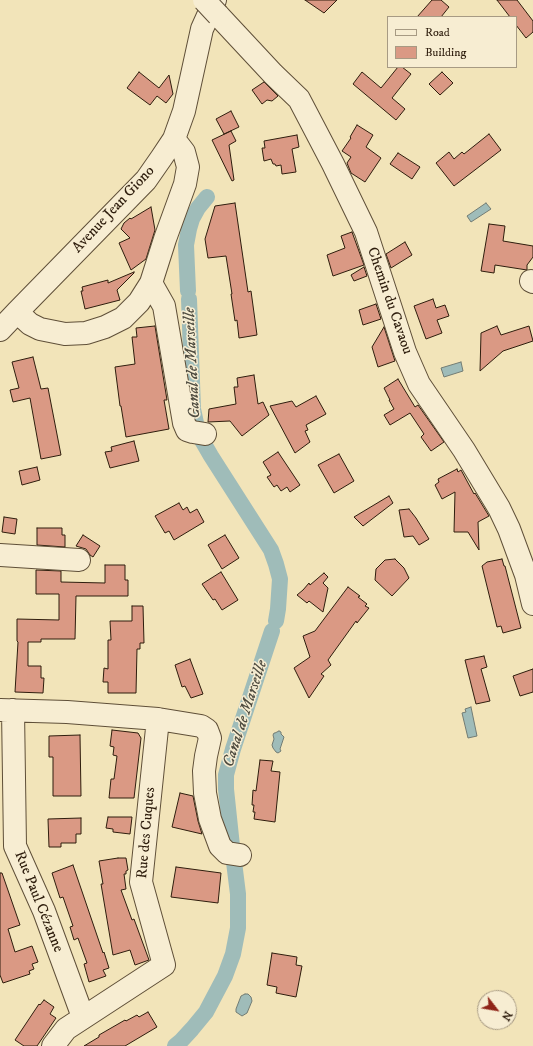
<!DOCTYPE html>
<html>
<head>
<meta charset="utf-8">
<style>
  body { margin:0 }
  #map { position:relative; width:533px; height:1046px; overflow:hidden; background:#f2e4b9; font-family:"IM FELL DW Pica",serif }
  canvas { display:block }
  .legend { position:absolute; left:387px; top:16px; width:130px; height:52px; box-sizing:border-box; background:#f7edd2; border:1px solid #a79a83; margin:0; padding:5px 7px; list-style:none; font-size:12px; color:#2e1d0d }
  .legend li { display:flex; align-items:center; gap:8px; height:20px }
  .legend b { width:20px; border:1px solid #a79a83 }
  .north { position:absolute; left:477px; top:990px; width:40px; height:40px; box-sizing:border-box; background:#f7edd2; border:1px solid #a79a83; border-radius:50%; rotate:121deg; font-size:11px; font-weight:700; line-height:16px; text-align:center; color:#2e1d0d }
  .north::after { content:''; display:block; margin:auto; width:14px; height:18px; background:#8f2418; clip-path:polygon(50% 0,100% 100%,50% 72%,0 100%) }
</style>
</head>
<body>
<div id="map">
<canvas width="533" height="1046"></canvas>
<ul class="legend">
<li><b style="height:5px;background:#f7edd2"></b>Road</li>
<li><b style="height:11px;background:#da9984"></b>Building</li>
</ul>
<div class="north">N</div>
</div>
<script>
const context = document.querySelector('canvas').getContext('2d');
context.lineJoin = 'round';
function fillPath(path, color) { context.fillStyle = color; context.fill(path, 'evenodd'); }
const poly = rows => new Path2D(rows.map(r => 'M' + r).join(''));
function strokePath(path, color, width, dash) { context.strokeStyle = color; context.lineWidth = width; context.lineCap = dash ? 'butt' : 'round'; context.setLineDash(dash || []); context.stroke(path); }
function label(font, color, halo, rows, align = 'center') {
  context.font = font + ' "IM FELL DW Pica",serif'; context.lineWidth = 3; context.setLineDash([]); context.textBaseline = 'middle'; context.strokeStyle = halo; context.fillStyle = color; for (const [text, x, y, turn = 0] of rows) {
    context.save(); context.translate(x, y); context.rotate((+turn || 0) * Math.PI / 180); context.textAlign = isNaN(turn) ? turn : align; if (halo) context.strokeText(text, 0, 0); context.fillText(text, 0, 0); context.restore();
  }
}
const water = poly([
  [486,203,491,209,471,222,467,216,486,203],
  [461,362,463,371,444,377,441,368,461,362],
  [471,707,477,736,468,738,462,713,466,712,465,709,471,707],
  [279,731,281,732,281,734,284,737,280,749,281,751,278,753,276,752,273,748,272,745,274,739,273,735,274,733,275,733,279,731],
  [245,994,248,994,251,997,252,1001,247,1013,242,1016,236,1012,236,1009,241,996,245,994]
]);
fillPath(water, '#9fbcb9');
strokePath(water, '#727c74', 1);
strokePath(poly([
  [188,291,186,245,189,229,192,219,198,208,207,197],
  [189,299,193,409,197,428],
  [200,437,211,456,271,550,276,564,280,579,278,609,276,621],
  [232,846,226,789,226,775,233,749,272,631],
  [175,1046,181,1041,192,1029,206,1012,225,976,233,954,238,928,238,894,234,862]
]), '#9fbcb9', 16);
const building = poly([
  [305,0,337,0,324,13,305,0],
  [432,0,441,0,449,7,441,17,417,17,432,0],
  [497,0,517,0,533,21,533,32,526,38,516,25,516,17,510,17,497,0],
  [398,67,402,67,411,74,392,98,405,109,396,120,353,84,362,72,381,88,398,67],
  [139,72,159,88,169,75,173,94,166,103,157,96,150,105,127,88,139,72],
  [442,72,453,83,440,95,429,84,442,72],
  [264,82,278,96,272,101,267,100,262,104,252,90,264,82],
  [231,111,239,127,224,134,216,119,231,111],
  [357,125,373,135,366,147,381,158,365,182,351,173,347,163,351,157,342,151,351,138,350,137,357,125],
  [231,131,236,141,229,145,234,180,232,181,212,140,231,131],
  [489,134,501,150,454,186,436,163,449,152,454,159,462,152,464,154,489,134],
  [297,135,299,147,292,149,296,172,282,174,281,165,276,166,275,164,273,164,271,159,264,161,262,148,265,148,264,141,297,135],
  [398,153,420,167,412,179,390,164,398,153],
  [235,203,248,292,251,291,257,335,239,338,237,320,235,321,231,294,232,294,226,256,208,258,205,239,215,206,235,203],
  [151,207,155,230,146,259,131,270,119,243,130,238,121,229,124,223,130,218,131,219,151,207],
  [489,224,505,226,503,241,533,246,533,257,527,265,527,270,495,265,494,273,481,271,489,224],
  [352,232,364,265,333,276,327,255,345,248,341,236,352,232],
  [405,242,412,255,391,268,386,254,405,242],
  [364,267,367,276,354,281,351,275,364,267],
  [134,272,134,273,117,290,120,300,85,309,81,291,83,291,82,287,108,280,108,283,134,272],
  [433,299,436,308,445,305,449,316,437,320,442,333,426,339,414,306,433,299],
  [376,304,381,319,363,325,359,310,376,304],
  [155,326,167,400,164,400,169,429,126,437,121,406,120,406,115,367,135,364,132,337,137,337,136,328,155,326],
  [497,326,501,335,529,326,533,341,503,351,480,371,481,333,497,326],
  [384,327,395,361,378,367,372,347,384,327],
  [33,357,41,389,48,388,61,455,41,459,30,398,13,402,10,390,19,388,12,362,33,357],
  [254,375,258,404,263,402,269,415,242,436,230,421,208,422,209,409,236,404,234,387,238,387,237,378,254,375],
  [398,379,415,407,418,405,444,442,431,451,421,437,424,434,410,413,390,425,384,415,394,409,389,400,390,400,384,388,398,379],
  [316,396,326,414,306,425,308,430,305,431,310,442,295,453,270,406,292,401,296,407,316,396],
  [134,441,139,461,110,468,105,452,112,451,111,447,134,441],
  [278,452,300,485,290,492,287,487,281,491,277,485,274,487,267,477,271,475,263,462,278,452],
  [339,454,354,481,334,493,318,465,339,454],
  [37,467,40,480,22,485,19,471,37,467],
  [457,469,458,472,461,470,474,494,475,493,489,516,478,522,479,550,468,532,454,532,455,492,442,499,435,485,439,482,438,479,457,469],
  [389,496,393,503,363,526,354,517,389,496],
  [179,503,183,510,187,507,190,513,197,509,204,522,174,540,169,531,165,533,155,516,179,503],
  [409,509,416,518,429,539,419,545,413,536,404,537,399,510,409,509],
  [4,517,17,519,15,534,2,532,4,517],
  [37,528,62,528,62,535,65,535,65,547,37,545,37,528],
  [83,535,100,546,93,557,90,555,86,549,76,546,83,535],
  [225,535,239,558,222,569,208,545,225,535],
  [395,559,404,568,409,578,392,596,375,580,376,569,385,560,395,559],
  [502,559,504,566,505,566,521,628,503,633,501,626,497,627,482,566,487,562,502,559],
  [105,565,125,565,125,580,128,580,128,596,76,596,75,639,41,639,41,642,28,642,28,666,41,666,41,678,44,678,43,693,15,692,18,642,17,641,17,619,59,620,59,594,36,594,36,570,61,571,61,582,105,583,105,565],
  [221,572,238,600,222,610,215,599,213,600,202,584,221,572],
  [324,573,328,577,323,583,328,588,323,612,309,601,307,603,297,595,303,590,309,583,310,585,324,573],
  [348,587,360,596,358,597,367,604,365,606,369,608,357,623,356,621,328,660,331,665,321,674,324,676,309,698,294,668,310,657,303,636,315,631,348,587],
  [132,606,143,606,144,643,140,643,140,649,137,649,136,693,108,693,108,682,103,682,104,668,108,669,108,640,111,640,110,621,132,621,132,606],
  [484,656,487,667,481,669,490,701,476,704,465,660,484,656],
  [190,659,203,694,191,698,185,686,182,687,175,665,190,659],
  [533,669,533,692,520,696,513,676,533,669],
  [112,730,138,733,141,738,134,798,109,798,111,779,114,779,117,756,113,755,114,747,110,746,112,730],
  [80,735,81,796,53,796,53,757,49,757,49,736,80,735],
  [260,760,273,761,271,771,280,772,275,822,254,819,255,812,253,812,254,805,252,805,253,790,256,791,260,760],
  [180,793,193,796,198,821,202,834,172,827,180,793],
  [108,817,132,817,130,834,113,832,113,829,106,828,108,817],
  [81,818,81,834,76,834,76,843,61,843,61,847,49,847,48,819,81,818],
  [118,858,126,858,128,870,126,871,126,874,124,874,126,889,121,890,132,920,134,919,149,960,135,965,130,950,113,955,101,884,103,884,99,861,118,858],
  [73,865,103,953,104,952,109,968,103,970,106,976,89,982,84,964,87,963,78,938,74,940,70,927,73,926,63,897,60,898,52,873,73,865],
  [176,867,221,873,218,903,171,897,176,867],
  [0,873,2,873,20,925,8,929,15,952,32,946,38,962,32,964,34,969,29,971,30,974,3,983,0,975,0,873],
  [272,953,297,957,296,965,302,966,296,997,276,993,277,987,267,985,272,953],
  [44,1000,54,1007,50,1014,56,1018,37,1046,24,1046,15,1040,39,1004,40,1005,44,1000],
  [148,1012,157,1027,125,1046,84,1046,99,1037,99,1035,125,1020,126,1021,137,1015,139,1017,148,1012]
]);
fillPath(building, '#da9984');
strokePath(building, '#2e1d0d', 1);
const minor = poly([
  [218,15,273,74,299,99,333,164,366,232,394,318,405,352,419,384,464,450,499,508,509,529,526,575,533,604],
  [531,281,533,282],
  [151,283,164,306,184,423,187,430,193,432,205,434],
  [17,312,30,324,40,329,65,334,86,333,105,327,123,318,139,302,151,283,165,239,185,184,188,167,184,152,174,139],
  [0,330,17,312,146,180,162,157,174,139,184,111,202,29,215,0],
  [0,555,79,560],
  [0,710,67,712,158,719,141,882,164,965,66,1029,53,1046],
  [13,710,15,846,44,911,83,1017],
  [158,719,201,726,207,730,210,738,206,756,204,771,205,793,210,819,220,846,227,853,240,855]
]);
strokePath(minor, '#5f4f38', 24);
strokePath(minor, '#f7edd2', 22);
const minorBridge = poly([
  [204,0,218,15]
]);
strokePath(minorBridge, '#5f4f38', 24, []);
strokePath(minorBridge, '#f7edd2', 22);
label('15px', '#2e1d0d', '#f7edd2', [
  ["Avenue Jean Giono",114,210,-47],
  ["Chemin du Cavaou",389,301,71],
  ["Rue des Cuques",147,833,-85],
  ["Rue Paul Cézanne",38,902,68]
]);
label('italic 16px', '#504d41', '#f7edd2', [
  ["Canal de Marseille",193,363,-93],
  ["Canal de Marseille",246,714,-72]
]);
</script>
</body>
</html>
